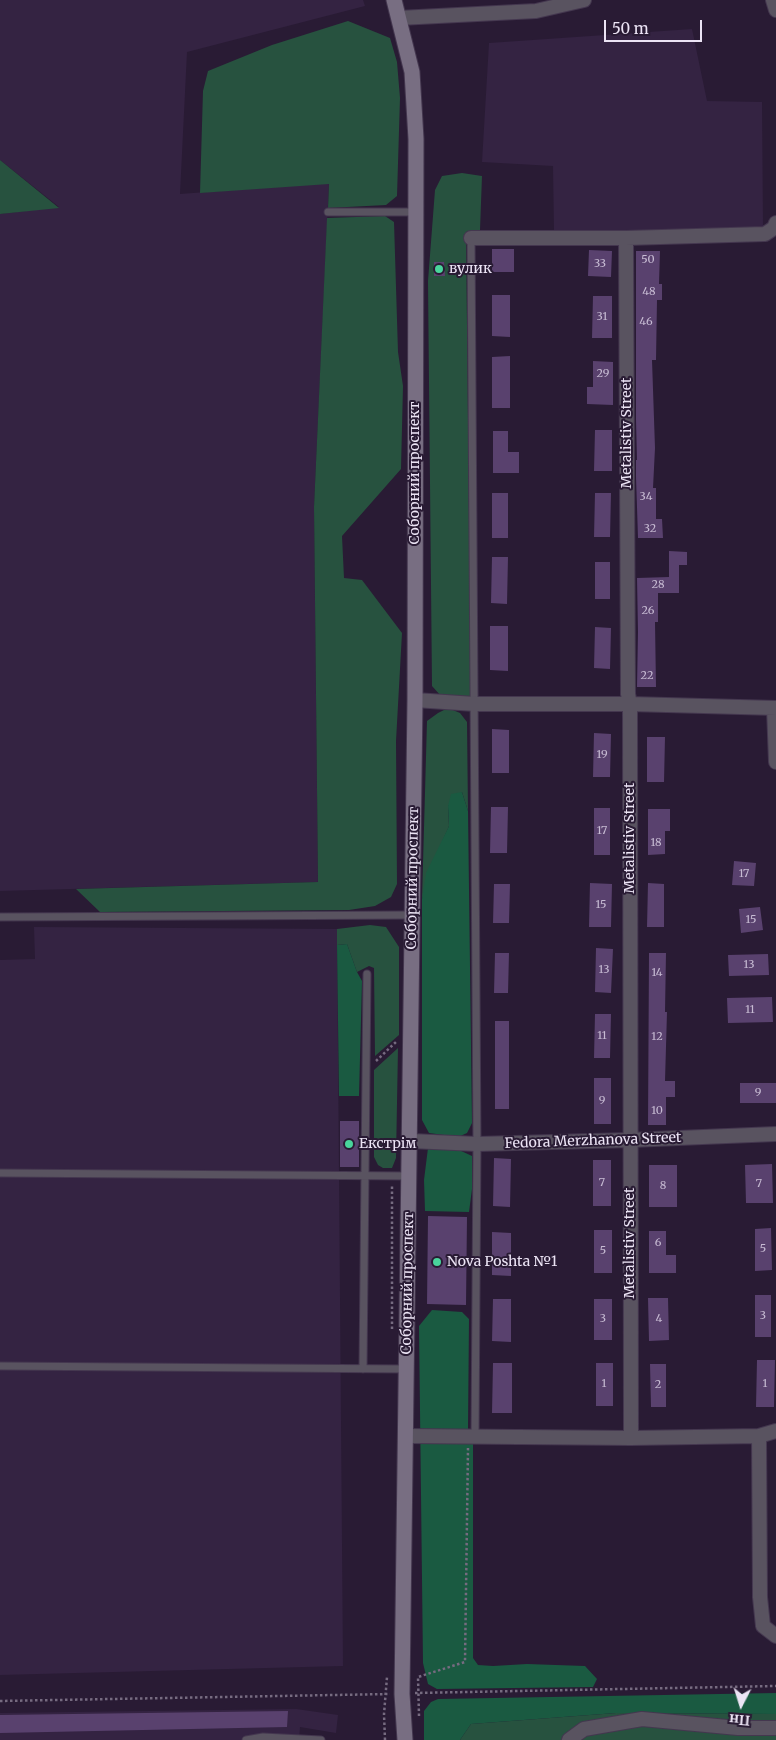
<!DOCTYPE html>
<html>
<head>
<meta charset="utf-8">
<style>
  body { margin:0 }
  #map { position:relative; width:776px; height:1740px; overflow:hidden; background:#291b34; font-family:Merriweather,serif }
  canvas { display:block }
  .north { position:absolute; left:716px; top:1680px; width:50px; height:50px; -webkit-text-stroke:4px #291b34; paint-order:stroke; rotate:185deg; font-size:14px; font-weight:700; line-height:20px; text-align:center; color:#ece4f5 }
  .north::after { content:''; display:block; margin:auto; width:18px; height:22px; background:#ece4f5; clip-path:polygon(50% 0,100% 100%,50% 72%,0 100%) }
  .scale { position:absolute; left:604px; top:20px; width:98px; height:22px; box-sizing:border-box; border:2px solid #ece4f5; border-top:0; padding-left:6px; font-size:15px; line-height:18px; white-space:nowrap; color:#ece4f5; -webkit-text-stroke:4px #291b34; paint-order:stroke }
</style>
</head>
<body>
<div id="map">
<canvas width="776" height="1740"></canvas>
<div class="north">Пн</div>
<div class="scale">50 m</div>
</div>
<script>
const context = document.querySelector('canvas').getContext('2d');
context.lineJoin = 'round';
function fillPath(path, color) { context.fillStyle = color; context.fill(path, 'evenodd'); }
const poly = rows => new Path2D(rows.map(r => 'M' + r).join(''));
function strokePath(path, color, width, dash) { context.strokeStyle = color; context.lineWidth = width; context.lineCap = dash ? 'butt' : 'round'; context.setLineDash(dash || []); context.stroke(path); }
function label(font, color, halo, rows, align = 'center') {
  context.font = font + ' Merriweather,serif'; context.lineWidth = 4; context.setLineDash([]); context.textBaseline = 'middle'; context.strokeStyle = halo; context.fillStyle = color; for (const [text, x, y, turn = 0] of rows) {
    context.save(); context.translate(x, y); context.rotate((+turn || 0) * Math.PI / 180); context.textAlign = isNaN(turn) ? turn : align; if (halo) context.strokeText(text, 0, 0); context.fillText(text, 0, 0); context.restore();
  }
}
fillPath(poly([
  [0,0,363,0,365,6,187,52,180,194,329,183,314,507,318,882,0,891,0,214,59,207,0,160],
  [692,29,707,101,762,102,763,228,554,232,553,166,482,162,489,43],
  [34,927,337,929,343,1666,0,1675,0,960,35,959],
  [296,1709,338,1715,336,1733,300,1727,299,1740,0,1740,0,1713]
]), '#342342');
fillPath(poly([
  [348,21,390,38,397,62,400,98,397,196,386,205,328,208,329,184,200,193,203,91,208,71,272,45],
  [0,160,59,208,0,214],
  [462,173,482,176,480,230,466,232,471,698,441,696,432,686,428,281,435,190,442,176],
  [385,216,394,222,398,352,403,386,401,469,342,536,344,578,362,580,402,633,396,741,397,884,391,897,375,906,349,910,100,912,76,889,318,882,314,507,327,218],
  [448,708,460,713,467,722,468,811,462,792,448,806,449,826,439,849,422,899,427,721,438,713],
  [370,925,386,927,399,947,399,1035,375,1056,374,968,369,966,357,972,347,944,337,945,337,929],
  [398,1048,396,1158,392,1168,383,1168,378,1165,374,1157,374,1070],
  [616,1713,776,1714,776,1740,460,1740,471,1724]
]), '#27523f');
fillPath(poly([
  [462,792,468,811,472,1123,467,1133,458,1137,429,1133,422,1120,422,899,426,873,449,826,448,806,451,794],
  [347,944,357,972,362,981,359,1096,339,1096,337,945],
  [428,1148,459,1150,472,1156,472,1189,469,1212,425,1211,424,1180],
  [432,1310,462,1312,469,1319,468,1428,473,1440,473,1658,478,1665,493,1666,527,1664,585,1666,597,1679,593,1687,437,1689,428,1684,423,1663,419,1326],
  [776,1693,776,1714,616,1713,471,1724,460,1740,424,1740,424,1711,431,1702,438,1699]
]), '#1a5a41');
fillPath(poly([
  [492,249,514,249,514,272,492,272],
  [589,250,612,251,611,277,588,276],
  [636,251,660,251,659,284,662,284,662,300,657,300,656,360,652,360,655,448,653,488,656,488,656,519,662,519,663,538,638,538,636,477,636,460,637,460,636,420],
  [434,262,444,262,445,276,434,276],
  [492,295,510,295,510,337,492,336],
  [593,296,612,296,612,338,592,338],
  [510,356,510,408,492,408,492,357],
  [593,361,613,362,613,405,587,404,587,387,593,387],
  [595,430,612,430,612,471,594,471],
  [493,431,508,431,508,452,519,452,519,473,493,473],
  [492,493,508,493,508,538,492,538],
  [595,493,611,493,610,537,594,537],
  [669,551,687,552,687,565,679,565,679,593,658,593,658,622,655,622,656,687,637,687,638,632,637,578,669,577],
  [492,557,508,557,507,604,491,603],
  [595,562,610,562,610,599,595,599],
  [490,626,508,626,508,671,490,670],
  [595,627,611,628,610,669,594,668],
  [492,729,509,730,509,773,492,773],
  [594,733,611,734,610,777,593,777],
  [647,737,665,737,664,782,647,782],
  [491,807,508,807,507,853,490,853],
  [594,808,610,808,610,855,594,855],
  [648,809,670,809,670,831,665,831,665,854,648,855],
  [734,861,756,863,754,886,732,885],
  [590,883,612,884,611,927,589,927],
  [648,883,664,884,664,927,647,927],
  [494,884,510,884,509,923,493,923],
  [760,907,763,930,741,933,739,909],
  [596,948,613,949,611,993,595,992],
  [495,953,509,953,508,993,494,993],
  [649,953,666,953,665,1012,667,1012,665,1081,675,1081,675,1097,666,1097,666,1125,648,1125],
  [768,954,769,975,729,976,728,955],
  [772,997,773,1022,728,1023,727,998],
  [595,1014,611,1014,610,1058,594,1058],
  [495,1021,509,1021,509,1109,495,1109],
  [594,1078,611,1078,611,1124,594,1124],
  [740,1083,776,1083,776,1103,740,1103],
  [340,1121,359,1121,359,1167,340,1167],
  [494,1158,511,1159,510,1207,493,1206],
  [593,1160,611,1160,611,1206,593,1206],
  [772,1164,773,1203,746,1203,745,1165],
  [649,1165,677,1165,677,1207,649,1207],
  [428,1216,467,1217,466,1305,427,1304],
  [771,1228,772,1270,755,1271,755,1229],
  [594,1230,612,1230,612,1273,594,1273],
  [649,1231,666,1231,666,1255,676,1255,676,1273,649,1273],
  [492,1232,511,1233,511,1276,492,1275],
  [755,1295,771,1295,771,1337,755,1337],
  [648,1298,668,1298,669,1340,649,1341],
  [493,1299,511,1299,511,1342,492,1341],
  [594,1299,612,1299,612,1340,594,1340],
  [757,1360,775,1360,774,1407,756,1407],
  [493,1363,512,1363,512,1413,492,1413],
  [596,1363,613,1363,613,1406,596,1406],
  [650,1364,666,1364,666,1407,651,1407],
  [288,1711,287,1727,0,1733,0,1715]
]), '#59416e');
const service = poly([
  [328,212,416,212],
  [471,238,477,1144,475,1437],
  [0,917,412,915],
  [0,1173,410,1176],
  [0,1366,407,1369],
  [363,1369,367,974],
  [246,1740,263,1737,321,1740]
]);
const minor = poly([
  [773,0,776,10],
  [399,18,536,11,584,0],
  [471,238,626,238,765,234,774,228,776,223],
  [626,238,628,694,630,704,631,1438],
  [415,700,475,704,630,704,776,708],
  [774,708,776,762],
  [411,1141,477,1144,630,1140,776,1134],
  [406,1436,631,1438,759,1436,776,1431],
  [759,1436,760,1597,763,1626,776,1636],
  [569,1740,584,1729,642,1719,738,1728,776,1728]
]);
const secondary = poly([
  [394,0,412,72,416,139,415,700,402,1694,405,1740]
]);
strokePath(service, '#44374f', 9);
strokePath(minor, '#44374f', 16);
strokePath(secondary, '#44374f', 17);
strokePath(poly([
  [376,1061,397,1041],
  [392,1329,392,1184],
  [415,1693,776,1686],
  [0,1701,390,1694],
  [419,1716,418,1677,465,1662,468,1448],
  [385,1740,384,1714,387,1677]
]), '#766b80', 2.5, [2.5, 2.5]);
strokePath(service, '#595360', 7);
strokePath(minor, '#595360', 14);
strokePath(secondary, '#786e82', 15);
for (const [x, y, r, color] of [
  [439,269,5,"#49d49c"],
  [349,1144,5,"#49d49c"],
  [437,1262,5,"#49d49c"]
]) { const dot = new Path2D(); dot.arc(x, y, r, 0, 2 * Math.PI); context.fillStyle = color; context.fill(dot); strokePath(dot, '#291b34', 2); }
label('11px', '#c7bbd3', null, [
  ["50",648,260],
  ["33",600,264],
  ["48",649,292],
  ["31",602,317],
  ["46",646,322],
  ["29",603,374],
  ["34",646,497],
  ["32",650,529],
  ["28",658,585],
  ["26",648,611],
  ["22",647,676],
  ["19",602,755],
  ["17",602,831],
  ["18",656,843],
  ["17",744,874],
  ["15",601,905],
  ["15",751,920],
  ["13",749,965],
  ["13",604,970],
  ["14",657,973],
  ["11",750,1010],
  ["11",602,1036],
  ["12",657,1037],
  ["9",758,1093],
  ["9",602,1101],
  ["10",657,1111],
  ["7",602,1183],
  ["7",759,1184],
  ["8",663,1186],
  ["6",658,1243],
  ["5",763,1249],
  ["5",603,1251],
  ["3",763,1316],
  ["3",603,1319],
  ["4",659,1319],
  ["1",604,1384],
  ["1",765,1384],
  ["2",658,1385]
]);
label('14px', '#ece4f5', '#291b34', [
  ["вулик",449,269],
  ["Екстрім",359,1144],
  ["Nova Poshta №1",447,1262]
], 'left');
label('14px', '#ece4f5', '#291b34', [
  ["Metalistiv Street",627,433,-90],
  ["Соборний проспект",415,473,-90],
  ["Metalistiv Street",630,838,-90],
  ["Соборний проспект",413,878,-89],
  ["Fedora Merzhanova Street",593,1141,-2],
  ["Metalistiv Street",630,1243,-90],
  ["Соборний проспект",408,1283,-89]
]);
</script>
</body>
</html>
